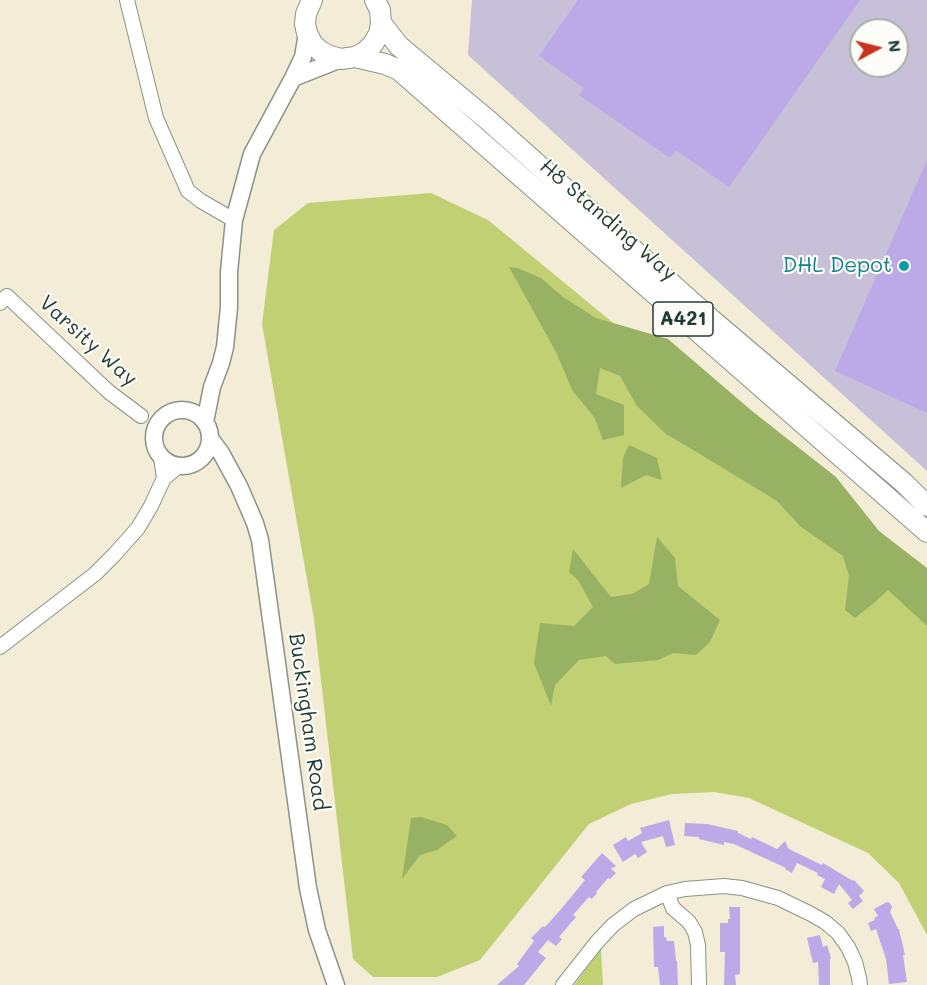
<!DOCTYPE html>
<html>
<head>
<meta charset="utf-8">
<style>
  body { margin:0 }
  #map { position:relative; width:927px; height:985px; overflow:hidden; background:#f3ecd7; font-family:Mali,sans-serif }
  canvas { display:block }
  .north { position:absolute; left:849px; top:18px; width:60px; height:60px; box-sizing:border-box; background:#fdfcf7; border:2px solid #a4b0a9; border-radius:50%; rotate:83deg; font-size:16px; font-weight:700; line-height:24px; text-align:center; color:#1f3d34 }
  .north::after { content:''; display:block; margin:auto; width:21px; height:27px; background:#c8321e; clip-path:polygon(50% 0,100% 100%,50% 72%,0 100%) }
</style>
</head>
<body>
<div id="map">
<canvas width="927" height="985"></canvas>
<div class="north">N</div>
</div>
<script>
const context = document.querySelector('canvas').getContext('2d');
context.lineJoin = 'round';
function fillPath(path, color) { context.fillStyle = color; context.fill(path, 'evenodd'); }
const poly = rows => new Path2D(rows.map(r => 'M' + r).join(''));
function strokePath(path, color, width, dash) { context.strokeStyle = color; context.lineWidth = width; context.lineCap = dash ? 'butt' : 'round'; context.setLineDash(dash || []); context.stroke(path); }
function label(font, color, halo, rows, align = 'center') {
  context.font = font + ' Mali,sans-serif'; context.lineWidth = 4.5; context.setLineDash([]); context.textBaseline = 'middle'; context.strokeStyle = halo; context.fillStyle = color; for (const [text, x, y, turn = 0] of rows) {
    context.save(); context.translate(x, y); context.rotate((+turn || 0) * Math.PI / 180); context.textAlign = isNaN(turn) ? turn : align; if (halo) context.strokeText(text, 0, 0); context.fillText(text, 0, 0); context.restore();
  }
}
fillPath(poly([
  [472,0,927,0,927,471,468,55],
  [861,30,897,30,897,66,861,66]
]), '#c8bfd8');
fillPath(poly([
  [431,193,488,220,927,581,927,935,899,883,868,853,749,798,714,792,672,794,631,804,589,824,480,960,437,977,373,977,353,959,314,619,262,324,274,230,308,203],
  [601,949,603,985,574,985]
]), '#c1d072');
fillPath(poly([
  [509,267,517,268,541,278,563,297,596,318,668,339,752,411,836,477,879,531,927,568,927,626,888,590,874,603,855,618,845,610,849,576,843,556,801,527,777,501,695,451,666,434,637,406,620,376,600,368,596,394,624,405,624,435,603,440,594,417,572,390,556,352],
  [629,445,657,458,662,480,646,475,621,488,623,458],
  [657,537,675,558,678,586,720,620,710,642,696,655,673,653,658,660,615,664,606,656,579,660,555,685,551,706,534,663,540,623,574,626,593,607,578,580,569,572,573,549,611,597,632,594,649,584],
  [421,817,447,825,457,836,437,850,420,855,402,879,411,818]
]), '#98b264');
fillPath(poly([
  [578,0,860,0,729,187,676,150,670,158,579,95,584,88,539,56],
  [927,160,927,413,835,371],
  [669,820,675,845,666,847,663,836,641,842,647,852,638,858,635,854,623,862,613,845,626,837,628,841,642,833,640,828],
  [685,823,707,824,738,831,738,833,751,839,752,837,777,849,785,841,788,848,791,850,822,865,823,863,853,881,854,880,864,891,859,896,863,901,853,909,848,903,852,900,839,884,834,894,821,887,825,879,817,875,818,873,797,863,792,873,785,869,786,868,734,844,724,842,724,845,699,839,699,837,684,836],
  [602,853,616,866,611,869,616,873,610,879,608,878,596,892,597,893,592,899,589,897,573,915,576,917,559,937,562,939,556,946,548,940,538,952,546,958,524,985,497,985,519,966,517,964,534,941,531,938,543,926,544,927,546,926,562,908,585,880,581,877],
  [887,902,890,903,892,907,890,912,898,929,899,929,905,955,903,955,907,982,889,984,886,959,876,929,871,931,868,923,875,920,874,918,878,916,874,909],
  [729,907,740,907,740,974,735,975,736,985,724,985,725,952,720,952,720,923,728,923,728,919,730,919],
  [664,926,664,937,666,937,667,941,674,941,676,961,677,961,678,985,660,985,658,967,654,967,653,927],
  [820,935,823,947,827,945,831,958,830,959,830,985,819,985,818,962,813,963,807,938]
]), '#bca9e7');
const minor = poly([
  [127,0,156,118,188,191,201,201,234,220],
  [0,303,7,296,109,392,141,416],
  [164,478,179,466],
  [0,647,95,574,114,555,138,528,151,506,164,478,161,457],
  [667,893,673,908,689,922,695,932,698,945,699,985],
  [563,985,597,942,613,925,634,909,667,893,685,889,724,886,742,888,778,898,811,914,825,922,838,933,848,947,855,962,859,978,860,985]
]);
const major = poly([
  [293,78,341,59],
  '154 438a28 28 0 1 1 56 0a28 28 0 1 1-56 0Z',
  [205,422,212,387,221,363,225,347,229,307,229,272,234,220,252,154,293,78,303,57,307,33],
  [210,438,221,453,239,486,255,523,260,540,308,888,317,930,336,985]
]);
const highway = poly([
  [312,0,306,14,305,24,307,33,312,43,320,51,330,56,341,59,355,57,365,52,373,44,379,34,381,23,380,10,375,0],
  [381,23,399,46,489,121,712,320,904,483,927,506],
  [355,57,385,64,399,70,927,532]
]);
strokePath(minor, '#899486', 16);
strokePath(major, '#899486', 19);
strokePath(highway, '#899486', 22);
strokePath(minor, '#fff', 14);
strokePath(major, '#fff', 16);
strokePath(highway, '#fff', 20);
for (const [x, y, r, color] of [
  [904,266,6,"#0f9aa8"]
]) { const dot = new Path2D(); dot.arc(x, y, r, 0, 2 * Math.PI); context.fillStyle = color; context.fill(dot); strokePath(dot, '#fdfcf7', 2); }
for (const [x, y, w] of [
  [683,319,60]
]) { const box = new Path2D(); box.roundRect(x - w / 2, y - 17, w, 34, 4.5); context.fillStyle = '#fdfcf7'; context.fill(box); strokePath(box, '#1f3d34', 1.5); }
label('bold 20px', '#1f3d34', null, [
  ["A421",683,319]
]);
label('21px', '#1f3d34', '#fdfcf7', [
  ["H8 Standing Way",608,220,41],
  ["Varsity Way",88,341,42],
  ["Buckingham Road",308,722,82]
]);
label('21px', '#0d838f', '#fdfcf7', [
  ["DHL Depot",892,266]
], 'right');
</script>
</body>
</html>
